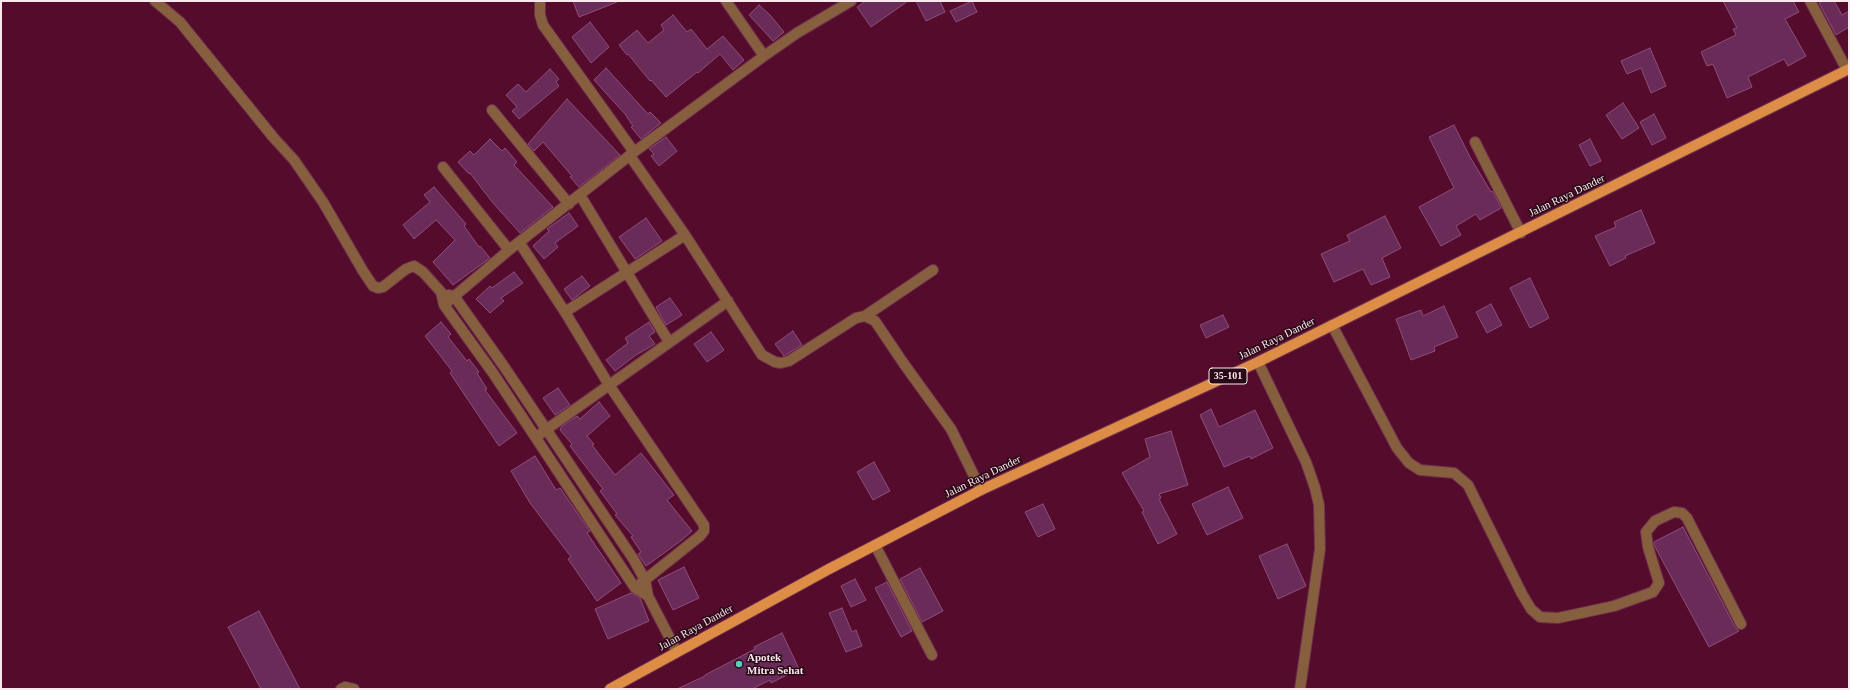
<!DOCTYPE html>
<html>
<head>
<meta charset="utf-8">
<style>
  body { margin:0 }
  #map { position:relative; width:1850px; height:690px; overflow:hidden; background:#540b2c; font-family:Georgia,serif }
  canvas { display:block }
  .frame { position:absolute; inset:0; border:2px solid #fce9ef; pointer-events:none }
</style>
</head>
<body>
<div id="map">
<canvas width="1850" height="690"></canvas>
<div class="frame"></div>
</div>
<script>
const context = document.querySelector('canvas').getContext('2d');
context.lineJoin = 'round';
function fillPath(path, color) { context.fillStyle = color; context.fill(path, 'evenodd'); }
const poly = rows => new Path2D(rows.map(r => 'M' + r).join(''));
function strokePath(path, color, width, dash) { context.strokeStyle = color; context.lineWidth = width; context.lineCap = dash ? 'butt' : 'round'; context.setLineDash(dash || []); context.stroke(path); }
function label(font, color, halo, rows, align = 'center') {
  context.font = font + ' Georgia,serif'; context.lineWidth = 3; context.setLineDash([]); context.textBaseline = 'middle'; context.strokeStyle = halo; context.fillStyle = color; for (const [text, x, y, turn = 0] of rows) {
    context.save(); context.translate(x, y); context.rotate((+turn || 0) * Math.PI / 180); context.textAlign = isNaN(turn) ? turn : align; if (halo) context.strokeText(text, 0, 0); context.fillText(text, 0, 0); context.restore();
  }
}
const building = poly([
  [573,1,617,1,617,2,579,17,573,1],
  [866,1,908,1,871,27,857,7,866,1],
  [916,1,940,1,945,12,926,21,916,1],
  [972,1,977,12,956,22,950,11,972,1],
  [1723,1,1793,1,1799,12,1785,19,1806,56,1788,66,1784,59,1748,77,1752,87,1727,98,1713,64,1707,66,1701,52,1736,35,1733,29,1737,28,1723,1],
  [1823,1,1834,1,1842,15,1849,11,1849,27,1836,35,1819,3,1823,1],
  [759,5,770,15,784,32,773,41,749,15,759,5],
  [673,15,687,32,691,29,707,49,723,36,744,60,733,70,720,54,698,73,697,72,666,97,651,80,650,81,628,54,627,55,619,45,637,30,648,43,664,30,661,25,673,15],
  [590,22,609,47,591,63,572,37,590,22],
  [1650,48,1666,86,1651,93,1641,68,1627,74,1621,61,1650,48],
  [606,68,648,114,650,112,661,123,641,139,631,127,633,126,625,114,594,80,606,68],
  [550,69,559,79,556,82,559,86,519,119,512,111,517,107,506,95,518,84,526,92,550,69],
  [567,99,620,155,579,187,570,177,572,176,543,142,534,151,528,144,567,99],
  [1623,103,1639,128,1622,139,1606,115,1623,103],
  [1654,114,1666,138,1652,145,1640,122,1654,114],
  [1454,125,1470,157,1491,192,1493,191,1501,208,1480,220,1476,214,1456,226,1461,235,1441,246,1419,207,1454,188,1429,137,1454,125],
  [666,137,677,151,659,166,651,156,654,154,649,149,666,137],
  [490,139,502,151,505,148,517,162,514,165,553,207,520,233,493,203,470,173,469,174,458,162,470,151,474,155,490,139],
  [1590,139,1601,161,1590,166,1579,145,1590,139],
  [434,187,466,224,464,226,479,247,480,246,490,258,453,285,433,262,455,240,436,220,414,239,403,225,430,202,424,195,434,187],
  [1641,210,1655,243,1625,256,1626,258,1610,266,1595,236,1616,227,1614,222,1641,210],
  [569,213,578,226,555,243,558,247,544,259,533,246,549,231,547,229,569,213],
  [1385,216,1401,248,1382,258,1390,277,1371,285,1363,269,1334,282,1321,254,1350,241,1347,235,1385,216],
  [646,218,662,241,635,259,619,237,646,218],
  [514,272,523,283,501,298,504,301,490,313,476,299,490,286,492,288,514,272],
  [582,276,590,286,572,300,564,289,582,276],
  [1530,278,1549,318,1530,328,1510,288,1530,278],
  [670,298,682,315,666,325,656,307,670,298],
  [1491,304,1502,325,1487,333,1476,312,1491,304],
  [1444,306,1458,337,1434,347,1435,351,1411,360,1396,319,1421,310,1423,316,1444,306],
  [1223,315,1229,327,1206,338,1200,325,1223,315],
  [441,322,451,334,448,337,467,361,469,359,479,372,477,373,487,389,485,390,517,433,499,446,450,373,452,371,425,336,441,322],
  [649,322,655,332,649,336,655,344,636,355,615,371,606,360,628,343,625,338,649,322],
  [793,331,802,345,784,356,775,344,793,331],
  [711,332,724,350,707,362,694,344,711,332],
  [558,388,570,405,555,415,543,398,558,388],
  [599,402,610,416,587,436,594,444,592,445,615,475,641,453,674,495,667,500,692,531,682,540,646,566,638,554,641,552,631,537,633,536,615,515,617,514,600,491,603,489,570,446,572,444,560,430,562,426,577,416,580,419,599,402],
  [1211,409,1219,427,1255,410,1273,448,1251,459,1250,456,1224,467,1200,415,1211,409],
  [1171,431,1188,485,1159,494,1161,498,1159,499,1177,534,1158,544,1142,512,1144,511,1122,473,1150,457,1145,439,1171,431],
  [535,456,556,490,560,488,578,514,590,531,587,533,621,583,597,601,568,559,571,557,530,503,511,471,535,456],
  [874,462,890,491,873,500,857,472,874,462],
  [1228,487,1243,518,1207,535,1192,504,1228,487],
  [1043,504,1055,529,1038,537,1025,512,1043,504],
  [1683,527,1735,627,1739,631,1709,647,1654,545,1654,542,1683,527],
  [1287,544,1306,586,1278,599,1259,556,1287,544],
  [684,567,699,598,673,610,658,580,684,567],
  [920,568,943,611,922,622,900,579,920,568],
  [855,579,866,600,851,607,841,586,855,579],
  [887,582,912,631,901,637,875,588,887,582],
  [631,593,640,598,649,621,608,639,595,609,631,593],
  [842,608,852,632,856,630,862,646,846,652,829,613,842,608],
  [259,611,300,689,261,689,228,627,259,611],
  [782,633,799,669,771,683,770,680,752,689,677,689,705,676,705,675,755,649,754,647,782,633]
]);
fillPath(building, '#692b58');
strokePath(building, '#904e7d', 1);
const minor = poly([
  [155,1,180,22,273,137,294,160,323,202,363,271,373,286,378,288,383,287,406,269,414,266,423,272,441,292,444,305,493,373,635,588,648,596],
  [540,1,540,15,543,25,634,152],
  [726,1,764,56],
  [1810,1,1847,70],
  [492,110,569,204],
  [1475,142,1521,233],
  [630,156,685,235,762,355,775,362,781,363,789,361,856,318,865,316,875,321,904,364,951,429,981,490],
  [443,167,509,250],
  [580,195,669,342],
  [519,242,565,312,609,385,704,525,704,531,700,536,641,583],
  [448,295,454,296,503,365,634,560,645,580,648,596,677,652],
  [444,305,509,250,634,152,764,56,797,33,851,1],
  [565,312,685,235],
  [865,316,933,270],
  [1332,325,1397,448,1409,463,1420,470,1454,473,1468,485,1522,594,1531,609,1540,617,1558,618,1614,606,1653,592,1659,583,1648,547,1646,532,1655,521,1674,512,1682,513,1687,518,1741,624],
  [1258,362,1306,462,1315,488,1319,505,1320,549,1300,689],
  [540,434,728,301],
  [875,545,932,655],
  [341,689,345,687,354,689]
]);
const major = poly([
  [610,689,829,569,981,490,1258,362,1849,69]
]);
strokePath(minor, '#6f2f4b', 12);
strokePath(major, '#6f2f4b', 12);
strokePath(minor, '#865f3f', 10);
strokePath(major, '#de8d47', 10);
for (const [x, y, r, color] of [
  [739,664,4,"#5dceb9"]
]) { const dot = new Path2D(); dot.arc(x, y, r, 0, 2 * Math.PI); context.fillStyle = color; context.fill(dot); strokePath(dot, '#280915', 1.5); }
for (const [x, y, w] of [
  [1228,376,38]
]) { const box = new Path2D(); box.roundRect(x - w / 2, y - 8, w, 16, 3); context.fillStyle = '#280915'; context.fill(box); strokePath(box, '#fce9ef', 1); }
label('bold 10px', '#fce9ef', null, [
  ["35-101",1228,376]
]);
label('11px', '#fce9ef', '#280915', [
  ["Jalan Raya Dander",1567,196,-26],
  ["Jalan Raya Dander",1277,339,-26],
  ["Jalan Raya Dander",983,477,-26],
  ["Jalan Raya Dander",696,628,-29]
]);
label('bold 11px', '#fce9ef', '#280915', [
  ["Apotek",747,658],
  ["Mitra Sehat",747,671]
], 'left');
</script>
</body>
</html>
